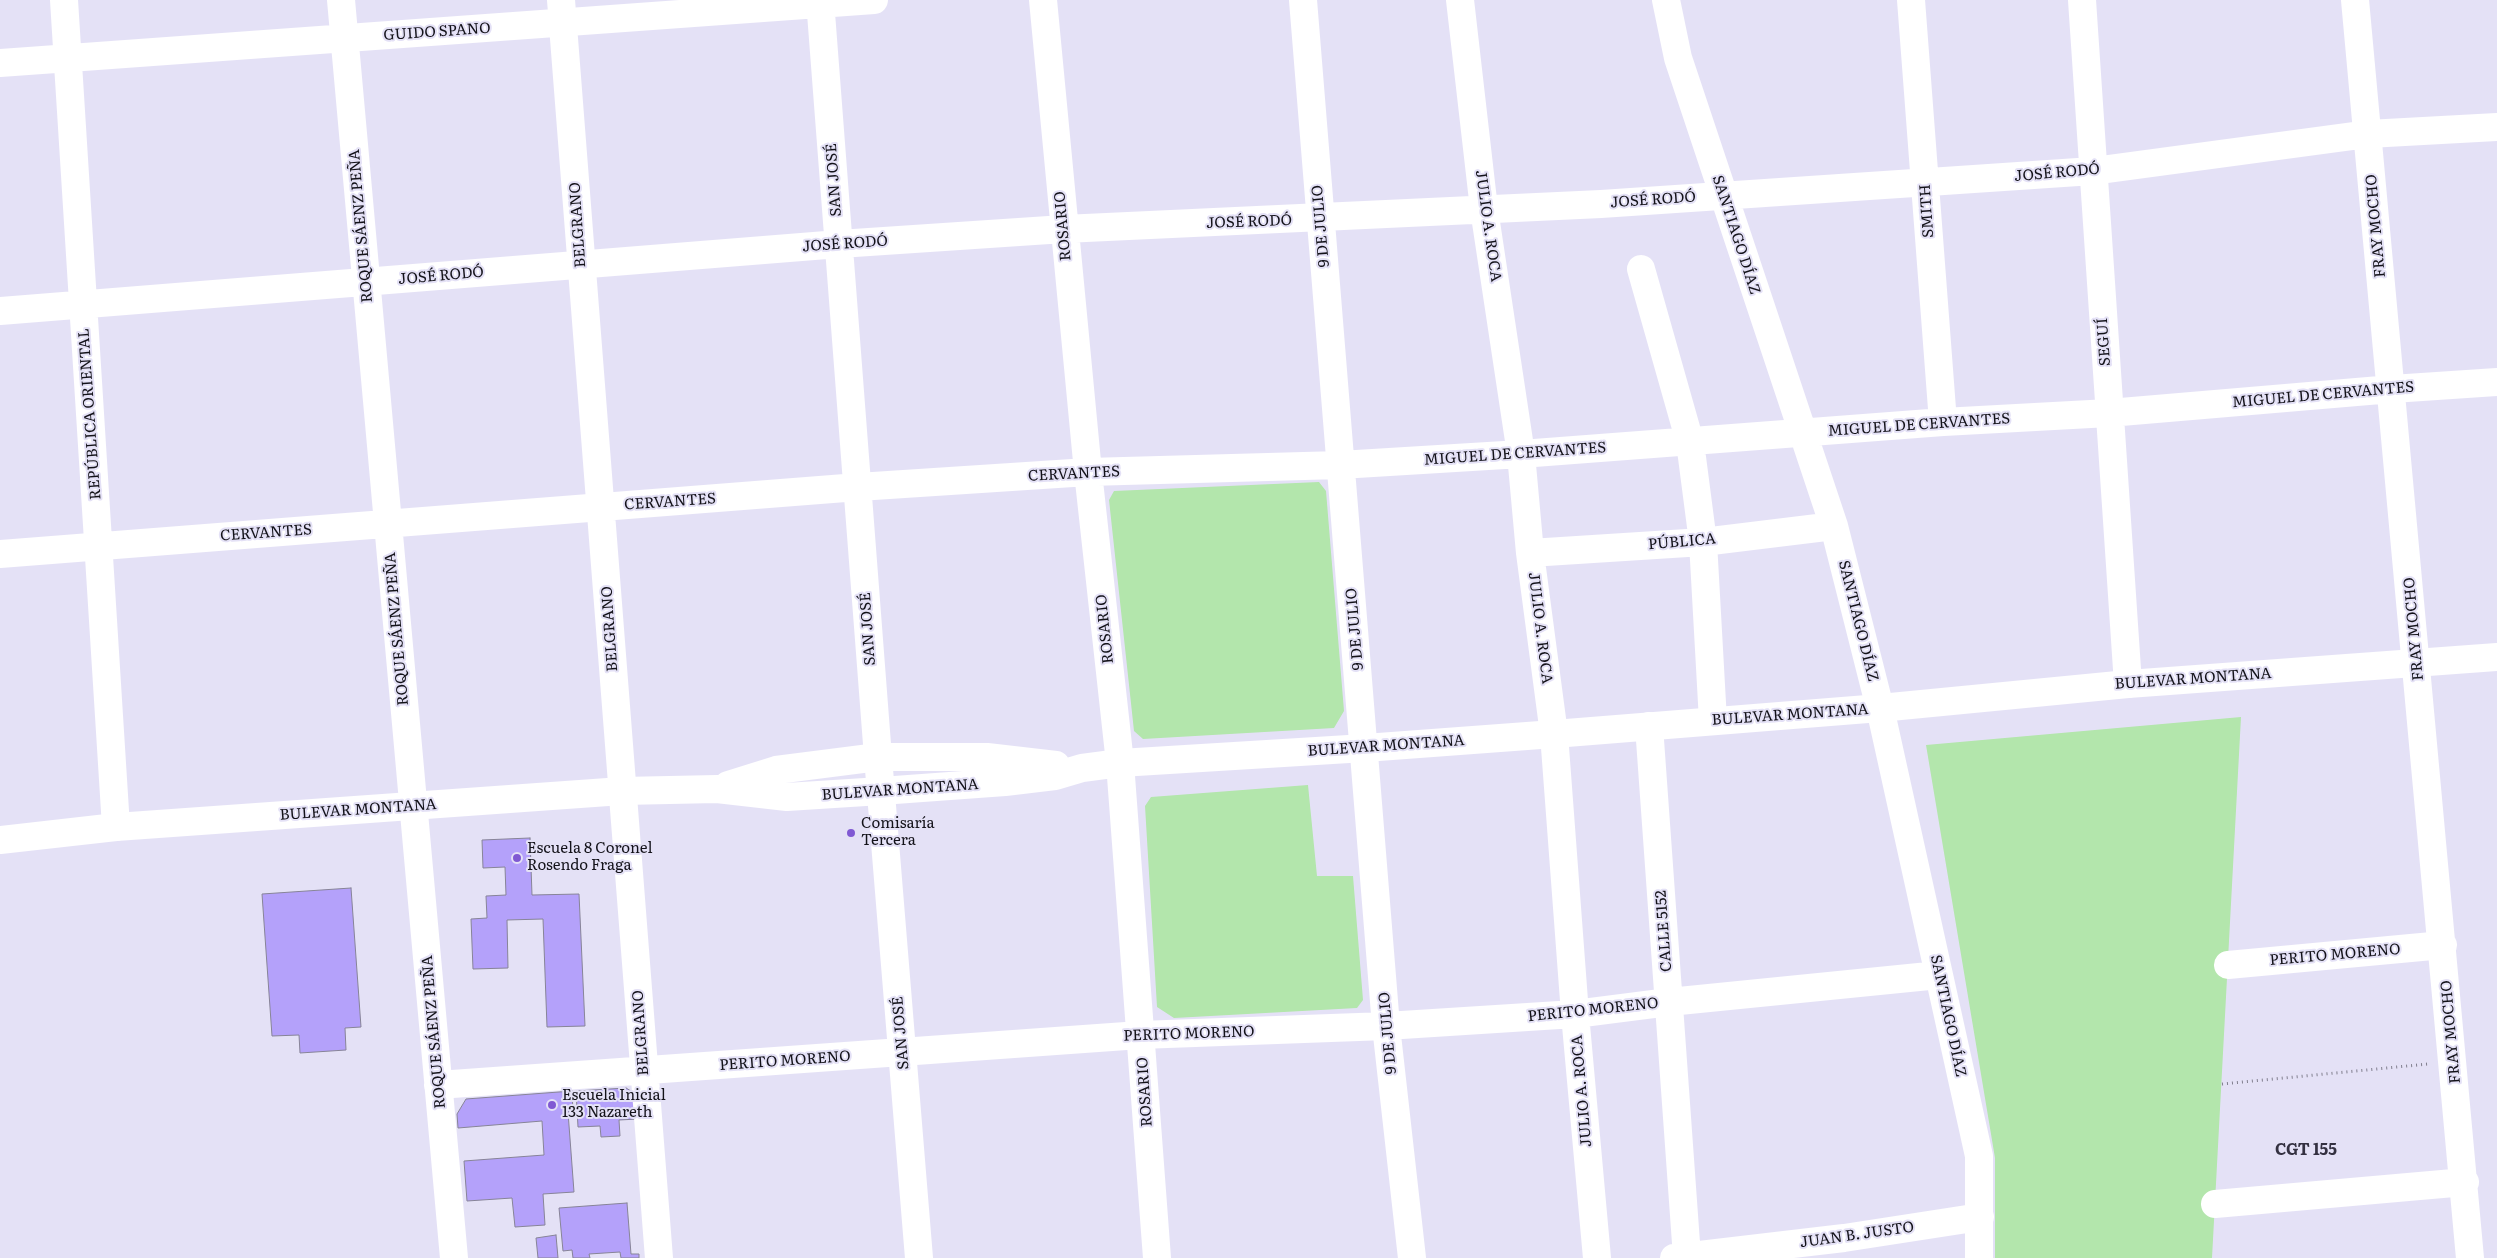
<!DOCTYPE html>
<html>
<head>
<meta charset="utf-8">
<style>
  body { margin:0 }
  canvas { display:block; background:#e4e1f6 }
</style>
</head>
<body>
<canvas width="2497" height="1258"></canvas>
<script>
const context = document.querySelector('canvas').getContext('2d');
context.lineJoin = 'round';
function fillPath(path, color) { context.fillStyle = color; context.fill(path, 'evenodd'); }
const poly = rows => new Path2D(rows.map(r => 'M' + r).join(''));
function strokePath(path, color, width, dash) { context.strokeStyle = color; context.lineWidth = width; context.lineCap = dash ? 'butt' : 'round'; context.setLineDash(dash || []); context.stroke(path); }
function label(font, color, halo, rows, align = 'center') {
  context.font = font + ' Literata,serif'; context.lineWidth = 4; context.setLineDash([]); context.textBaseline = 'middle'; context.strokeStyle = halo; context.fillStyle = color; for (const [text, x, y, turn = 0] of rows) {
    context.save(); context.translate(x, y); context.rotate((+turn || 0) * Math.PI / 180); context.textAlign = isNaN(turn) ? turn : align; if (halo) context.strokeText(text, 0, 0); context.fillText(text, 0, 0); context.restore();
  }
}
fillPath(poly([
  [1319,482,1326,491,1344,711,1334,728,1143,739,1134,731,1109,500,1114,491],
  [2241,717,2212,1258,1995,1258,1995,1158,1926,745],
  [1308,785,1317,876,1353,876,1363,1000,1357,1008,1174,1018,1157,1007,1145,806,1151,797]
]), '#b3e6ac');
const building = poly([
  [530,838,532,895,579,894,585,1026,547,1027,543,919,507,920,508,968,473,969,471,919,487,918,486,896,506,895,505,867,483,868,482,840,530,838],
  [351,888,361,1027,345,1028,346,1050,300,1053,299,1035,272,1036,262,894,351,888],
  [626,1088,636,1094,638,1119,619,1120,620,1136,601,1137,600,1126,578,1127,576,1091,626,1088],
  [572,1091,573,1111,568,1112,574,1192,543,1194,545,1225,515,1227,512,1198,467,1201,464,1161,544,1155,542,1121,458,1128,457,1114,466,1099,572,1091],
  [627,1203,631,1254,639,1254,639,1258,621,1258,620,1252,589,1254,590,1258,573,1258,572,1250,563,1251,559,1208,627,1203],
  [556,1235,558,1258,538,1258,536,1238,556,1235]
]);
fillPath(building, '#b4a1fa');
strokePath(building, '#878497', 1);
strokePath(poly([
  [2222,1084,2428,1064]
]), '#817f8e', 3, [1, 4]);
strokePath(poly([
  [64,0,116,827],
  [341,0,454,1258],
  [561,0,659,1258],
  [820,0,878,757,919,1258],
  [1043,0,1088,472,1120,763,1157,1258],
  [1303,0,1386,1026,1412,1258],
  [1460,0,1484,209,1521,454,1530,553,1554,734,1575,1014,1597,1258],
  [1666,0,1678,58,1834,526,1880,708,1979,1156,1979,1258],
  [1911,0,1943,422],
  [2082,0,2128,684],
  [2355,0,2470,1258],
  [0,63,874,0],
  [1641,269,1690,442,1703,542,1713,721],
  [0,311,839,244,1064,229,1601,204,2093,171,2368,134,2497,127],
  [1530,553,1703,542,1834,526],
  [0,554,858,487,1088,472,1340,465,1521,454,1943,422,2109,413,2392,389,2497,382],
  [1649,726,1687,1257],
  [2228,965,2443,945],
  [438,1085,1140,1035,1386,1026,1575,1014,1669,1002,1939,975],
  [2215,1204,2465,1182],
  [1674,1258,1844,1238,1980,1217]
]), '#fff', 28);
strokePath(poly([
  [728,785,776,770,878,757,987,757,1056,765],
  [0,840,116,827,622,791,717,789,787,797,881,791,1005,782,1055,776,1082,768,1120,763,1365,748,1554,734,1880,708,2128,684,2497,657]
]), '#fff', 28);
for (const [x, y, r, color] of [
  [851,833,5,"#8059d3"],
  [517,858,5,"#8059d3"],
  [552,1105,5,"#8059d3"]
]) { const dot = new Path2D(); dot.arc(x, y, r, 0, 2 * Math.PI); context.fillStyle = color; context.fill(dot); strokePath(dot, '#e4e1f6', 2); }
label('15px', '#131219', '#e4e1f6', [
  ["GUIDO SPANO",437,32,-4],
  ["JOSÉ RODÓ",2057,173,-5],
  ["SAN JOSÉ",834,180,-94],
  ["JOSÉ RODÓ",1653,200,-4],
  ["SMITH",1927,211,-94],
  ["JOSÉ RODÓ",1249,222,-2],
  ["BELGRANO",578,225,-94],
  ["ROQUE SÁENZ PEÑA",361,226,-95],
  ["ROSARIO",1063,226,-95],
  ["9 DE JULIO",1321,226,-95],
  ["JULIO A. ROCA",1488,226,82],
  ["FRAY MOCHO",2376,226,-95],
  ["SANTIAGO DÍAZ",1736,235,72],
  ["JOSÉ RODÓ",845,244,-4],
  ["JOSÉ RODÓ",441,276,-5],
  ["SEGUÍ",2104,342,-94],
  ["MIGUEL DE CERVANTES",2323,395,-5],
  ["REPÚBLICA ORIENTAL",90,414,-94],
  ["MIGUEL DE CERVANTES",1919,425,-4],
  ["MIGUEL DE CERVANTES",1515,454,-4],
  ["CERVANTES",1074,474,-3],
  ["CERVANTES",670,502,-4],
  ["CERVANTES",266,533,-4],
  ["PÚBLICA",1682,542,-5],
  ["SANTIAGO DÍAZ",1858,621,76],
  ["JULIO A. ROCA",1540,628,83],
  ["ROQUE SÁENZ PEÑA",397,629,-95],
  ["BELGRANO",610,629,-94],
  ["SAN JOSÉ",868,629,-94],
  ["ROSARIO",1105,629,-96],
  ["9 DE JULIO",1355,629,-95],
  ["FRAY MOCHO",2414,629,-95],
  ["BULEVAR MONTANA",2193,679,-4],
  ["BULEVAR MONTANA",1790,715,-4],
  ["BULEVAR MONTANA",1386,746,-4],
  ["BULEVAR MONTANA",900,790,-4],
  ["BULEVAR MONTANA",358,810,-4],
  ["CALLE 5152",1664,931,-94],
  ["PERITO MORENO",2335,955,-5],
  ["PERITO MORENO",1593,1010,-6],
  ["SANTIAGO DÍAZ",1948,1016,78],
  ["ROQUE SÁENZ PEÑA",434,1032,-95],
  ["FRAY MOCHO",2451,1032,-95],
  ["BELGRANO",641,1033,-94],
  ["SAN JOSÉ",901,1033,-95],
  ["9 DE JULIO",1388,1033,-95],
  ["PERITO MORENO",1189,1034,-2],
  ["PERITO MORENO",785,1061,-4],
  ["JULIO A. ROCA",1582,1091,-95],
  ["ROSARIO",1145,1092,-94],
  ["JUAN B. JUSTO",1857,1235,-8]
]);
label('15px', '#131219', '#e4e1f6', [
  ["Comisaría",861,824],
  ["Tercera",861,841],
  ["Escuela 8 Coronel",527,849],
  ["Rosendo Fraga",527,866],
  ["Escuela Inicial",562,1096],
  ["133 Nazareth",562,1113]
], 'left');
label('bold 16px', '#343141', '#e4e1f6', [
  ["CGT 155",2306,1150]
]);
</script>
</body>
</html>
